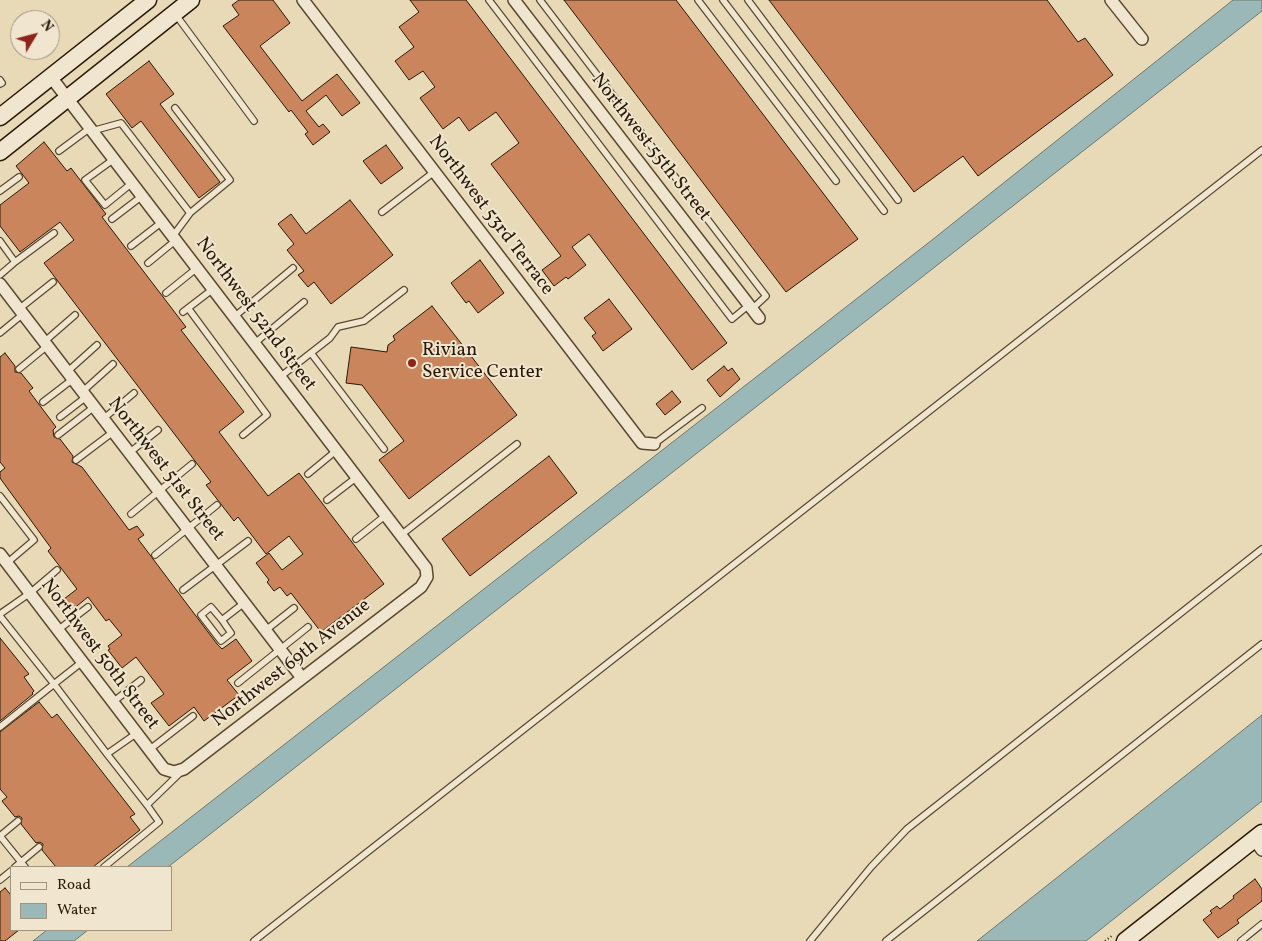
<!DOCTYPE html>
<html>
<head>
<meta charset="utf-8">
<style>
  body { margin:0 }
  #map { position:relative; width:1262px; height:941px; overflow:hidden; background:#e8d9b7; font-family:Vollkorn,serif }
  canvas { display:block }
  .legend { position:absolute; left:10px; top:866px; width:162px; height:65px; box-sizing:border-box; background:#f0e6d0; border:1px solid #a1947e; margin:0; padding:6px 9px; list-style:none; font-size:15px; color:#2a1904 }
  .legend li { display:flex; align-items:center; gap:10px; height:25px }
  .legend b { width:25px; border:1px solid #a1947e }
  .north { position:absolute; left:10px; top:10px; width:50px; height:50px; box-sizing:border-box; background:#f0e6d0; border:1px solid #a1947e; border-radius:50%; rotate:53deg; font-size:14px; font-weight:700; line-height:20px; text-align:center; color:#2a1904 }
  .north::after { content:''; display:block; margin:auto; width:18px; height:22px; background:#8f2418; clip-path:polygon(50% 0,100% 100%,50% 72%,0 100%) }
</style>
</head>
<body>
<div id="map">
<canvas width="1262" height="941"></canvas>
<ul class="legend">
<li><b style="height:6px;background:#f0e6d0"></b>Road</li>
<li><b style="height:14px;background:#9bb8b8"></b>Water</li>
</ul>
<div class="north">N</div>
</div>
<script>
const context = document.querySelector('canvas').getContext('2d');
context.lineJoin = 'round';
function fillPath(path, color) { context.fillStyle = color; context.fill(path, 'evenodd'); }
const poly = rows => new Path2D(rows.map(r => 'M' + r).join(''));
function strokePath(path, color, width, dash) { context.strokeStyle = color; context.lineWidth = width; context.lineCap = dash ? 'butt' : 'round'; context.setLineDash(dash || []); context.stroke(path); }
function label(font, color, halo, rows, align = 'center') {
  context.font = font + ' Vollkorn,serif'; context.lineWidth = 4; context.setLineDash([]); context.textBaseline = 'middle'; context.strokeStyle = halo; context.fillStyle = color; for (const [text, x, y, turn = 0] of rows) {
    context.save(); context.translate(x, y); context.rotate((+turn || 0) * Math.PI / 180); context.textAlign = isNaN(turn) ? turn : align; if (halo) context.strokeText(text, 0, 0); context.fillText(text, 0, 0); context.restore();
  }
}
const water = poly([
  [1233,0,1262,0,1262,11,168,867,127,867,932,240,1233,0],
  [1262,715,1262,801,1086,941,977,941,1262,715],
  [47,930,88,930,74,941,33,941,47,930]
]);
fillPath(water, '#9bb8b8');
strokePath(water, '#6e7870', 1);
const building = poly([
  [239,0,273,0,290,23,260,46,302,101,337,74,360,103,342,116,326,95,306,111,319,127,323,124,330,132,313,145,305,134,308,132,291,110,289,112,223,26,239,15,232,5,239,0],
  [410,0,466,0,727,343,692,370,589,234,572,247,586,265,568,279,566,277,554,286,542,270,561,256,491,164,519,143,496,112,469,131,459,117,443,129,420,98,435,87,423,71,409,80,395,61,414,47,399,27,419,12,410,0],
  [564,0,676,0,858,239,786,292,564,0],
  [769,0,1047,0,1078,42,1085,38,1113,75,978,176,963,156,914,192,769,0],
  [149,61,174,94,160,104,220,182,199,198,141,121,132,128,106,94,149,61],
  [44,142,67,171,71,168,106,214,102,217,186,327,181,330,244,412,219,432,268,496,299,473,384,584,321,632,291,593,287,596,280,587,274,591,267,582,269,580,256,563,269,553,282,570,303,554,289,536,266,554,238,517,234,521,206,485,211,482,44,263,74,240,60,222,20,252,0,226,0,205,29,183,16,166,44,142],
  [386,145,403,168,381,184,363,161,386,145],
  [350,200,393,255,331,304,314,282,308,287,298,275,304,271,287,250,294,244,278,224,291,214,306,234,350,200],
  [480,260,504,293,478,313,469,301,466,303,451,283,480,260],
  [609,299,632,329,603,351,592,336,596,333,584,318,609,299],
  [432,306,517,415,409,499,379,460,404,441,362,385,346,383,351,347,387,352,388,345,395,340,393,336,432,306],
  [5,353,15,366,15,372,21,373,33,388,29,391,56,427,53,430,54,437,60,439,73,456,72,462,82,467,129,530,137,526,144,535,138,539,217,644,222,649,236,639,252,661,227,680,239,695,204,721,194,707,169,726,151,703,164,694,136,657,122,668,108,650,110,649,108,646,122,635,109,619,106,621,88,597,72,610,64,599,77,589,48,551,51,548,0,478,0,472,5,468,0,462,0,357,5,353],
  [724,366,728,371,732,368,740,379,720,397,707,380,724,366],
  [672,391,681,402,665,415,656,404,672,391],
  [549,456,577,493,470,576,442,539,549,456],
  [0,638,29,674,24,677,34,691,32,693,33,694,0,721,0,638],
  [39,702,52,718,57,714,135,814,130,817,140,830,93,867,56,867,42,850,43,844,40,842,36,843,21,824,22,818,19,816,15,817,2,801,7,797,0,789,0,732,39,702],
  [1255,879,1262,889,1262,901,1237,920,1239,923,1218,938,1203,920,1212,913,1210,911,1217,906,1220,909,1234,898,1233,896,1255,879],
  [5,888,11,895,11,930,19,930,5,941,0,941,0,892,5,888]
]);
fillPath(building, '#ca855c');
strokePath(building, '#2a1904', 1);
const lane = poly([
  [489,0,732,319,749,305],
  [540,0,766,296,752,309],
  [698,0,836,181],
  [723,0,884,211],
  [748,0,898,200],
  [176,15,254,121],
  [0,80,2,83,0,84],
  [92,131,121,123,190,213],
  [59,151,90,128],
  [114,159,85,180,105,205,132,183],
  [0,191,19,177],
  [382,212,434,172],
  [112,219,142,196],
  [173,236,190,213,230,180,175,108],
  [0,241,15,262,0,275],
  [131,246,162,222],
  [15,262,54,233],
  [148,263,176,240],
  [166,293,197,268],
  [188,308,267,415,243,435],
  [19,309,53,282],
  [183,312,213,289],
  [234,317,293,268],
  [0,333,23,314],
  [44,342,75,315],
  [255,343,304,302],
  [311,353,384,449],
  [19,369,47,346],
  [67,372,97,345],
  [280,377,330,338,338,327,364,321,404,290],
  [82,392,113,364],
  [43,402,73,379],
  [60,417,86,397],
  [103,419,134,393],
  [58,435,94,407],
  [654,444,702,408],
  [129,453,158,430],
  [76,460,113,432],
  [308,474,337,450],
  [0,496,34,540,7,563],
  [327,500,357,477],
  [131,514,192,464],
  [401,535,517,444],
  [356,539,386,515],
  [155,555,217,505],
  [183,590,248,541],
  [0,614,30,593,57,570],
  [0,616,54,684,82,662],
  [222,620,231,633,221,641,201,615,211,607,222,620,244,603],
  [58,630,88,607],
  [266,630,294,608],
  [238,683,308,627],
  [113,702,141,680],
  [0,727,54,684,107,754,137,733],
  [149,750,193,716],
  [107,754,147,805,180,773],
  [0,836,25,867],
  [0,836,18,821],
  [15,867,39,847],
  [104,867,159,822,147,805],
  [0,880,11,871],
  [254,941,1262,150],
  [810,941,871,867,907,829,1262,549],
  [886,941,1262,644],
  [1241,941,1262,924]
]);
const street = poly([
  [303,0,642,443,654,444],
  [514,0,759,318],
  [1111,0,1142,39],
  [0,284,302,678],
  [0,554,164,769,174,772,184,769,421,587,427,577,426,568,51,77],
  [1254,839,1262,850]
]);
const secondary = poly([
  [0,117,148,0],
  [0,152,191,0],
  [1125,941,1262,833]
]);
strokePath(lane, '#5a4931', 8);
strokePath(street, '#5a4931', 14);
strokePath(secondary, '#2a1904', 19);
strokePath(poly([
  [1105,941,1113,935]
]), '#2a1904', 2, [1, 2.5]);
strokePath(lane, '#f0e6d0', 5.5);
strokePath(street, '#f0e6d0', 11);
strokePath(secondary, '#f0e6d0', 16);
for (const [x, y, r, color] of [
  [412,363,5,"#8f2418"]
]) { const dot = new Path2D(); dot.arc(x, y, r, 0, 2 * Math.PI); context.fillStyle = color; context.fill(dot); strokePath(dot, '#f0e6d0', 2); }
label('19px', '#2a1904', '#f0e6d0', [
  ["Northwest 55th Street",650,148,52],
  ["Northwest 53rd Terrace",490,216,53],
  ["Northwest 52nd Street",255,315,53],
  ["Northwest 51st Street",165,470,52],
  ["Northwest 50th Street",99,655,53],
  ["Northwest 69th Avenue",292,664,-38]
]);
label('19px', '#2a1904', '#f0e6d0', [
  ["Rivian",422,352],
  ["Service Center",422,374]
], 'left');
</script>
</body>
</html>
